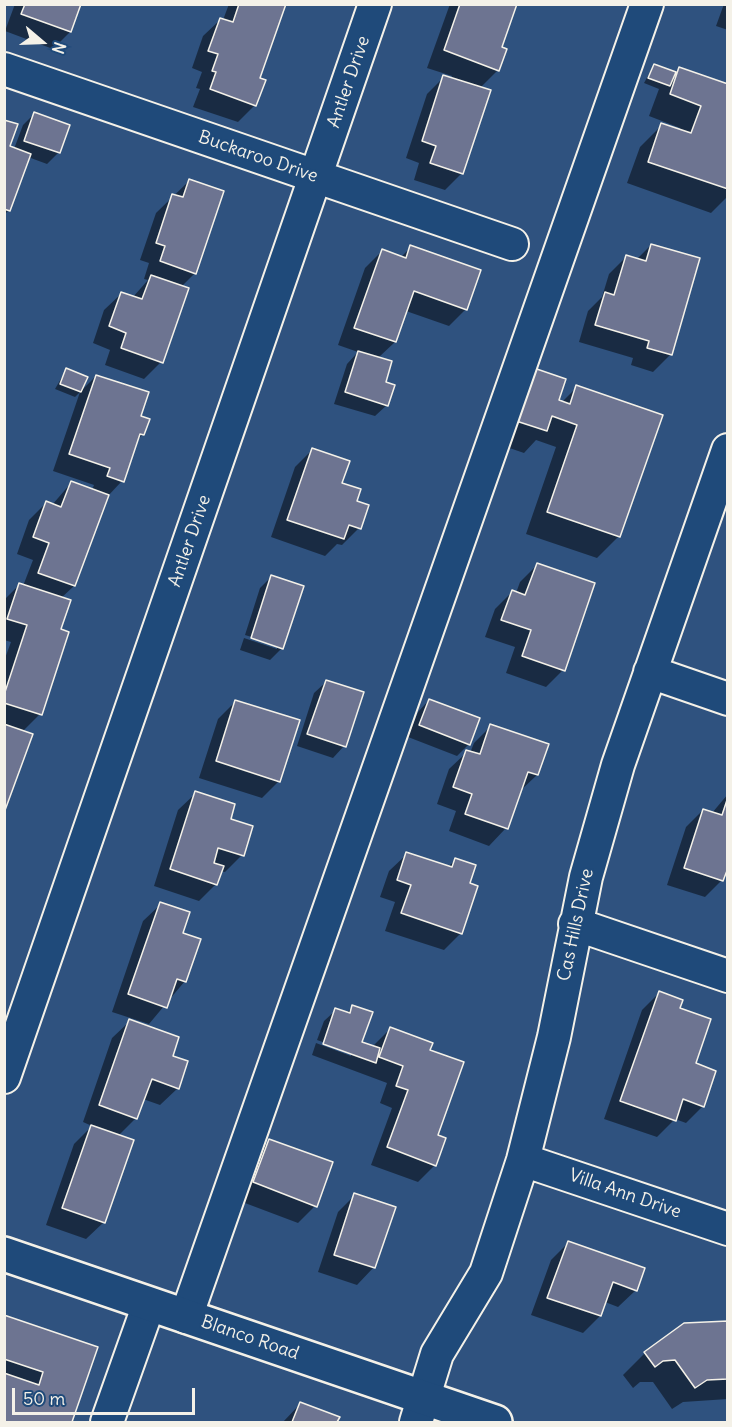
<!DOCTYPE html>
<html>
<head>
<meta charset="utf-8">
<style>
  body { margin:0 }
  #map { position:relative; width:732px; height:1427px; overflow:hidden; background:#2f527f; font-family:Delius,sans-serif }
  canvas { display:block }
  .frame { position:absolute; inset:0; border:6px solid #f4f1e8; pointer-events:none }
  .north { position:absolute; left:12px; top:12px; width:60px; height:60px; -webkit-text-stroke:4px #1f4a7a; paint-order:stroke; rotate:109deg; font-size:16px; font-weight:700; line-height:24px; text-align:center; color:#f4f1e8 }
  .north::after { content:''; display:block; margin:auto; width:21px; height:27px; background:#f4f1e8; clip-path:polygon(50% 0,100% 100%,50% 72%,0 100%) }
  .scale { position:absolute; left:12px; top:1388px; width:183px; height:27px; box-sizing:border-box; border:3px solid #f4f1e8; border-top:0; padding-left:8px; font-size:18px; line-height:21px; white-space:nowrap; color:#f4f1e8; -webkit-text-stroke:4px #1f4a7a; paint-order:stroke }
</style>
</head>
<body>
<div id="map">
<canvas width="732" height="1427"></canvas>
<div class="frame"></div>
<div class="north">N</div>
<div class="scale">50 m</div>
</div>
<script>
const context = document.querySelector('canvas').getContext('2d');
context.lineJoin = 'round';
function fillPath(path, color) { context.fillStyle = color; context.fill(path, 'evenodd'); }
const poly = rows => new Path2D(rows.map(r => 'M' + r).join(''));
function strokePath(path, color, width, dash) { context.strokeStyle = color; context.lineWidth = width; context.lineCap = dash ? 'butt' : 'round'; context.setLineDash(dash || []); context.stroke(path); }
function label(font, color, halo, rows, align = 'center') {
  context.font = font + ' Delius,sans-serif'; context.lineWidth = 4.5; context.setLineDash([]); context.textBaseline = 'middle'; context.strokeStyle = halo; context.fillStyle = color; for (const [text, x, y, turn = 0] of rows) {
    context.save(); context.translate(x, y); context.rotate((+turn || 0) * Math.PI / 180); context.textAlign = isNaN(turn) ? turn : align; if (halo) context.strokeText(text, 0, 0); context.fillText(text, 0, 0); context.restore();
  }
}
fillPath(poly([
  [15,4,80,4,70,32,53,49,5,31],
  [229,4,285,4,258,79,255,105,238,122,193,107,200,89,196,88,202,72,192,68,203,36,221,19,223,20],
  [450,4,516,4,500,48,498,70,480,88,462,173,445,190,414,180,419,163,406,158,427,94,444,77,451,79,452,76,427,68],
  [724,4,728,4,728,30,716,26],
  [654,65,675,73,680,68,728,85,728,196,711,213,627,183,640,147,662,125,679,131,680,128,649,116,659,89,644,83],
  [34,114,59,152,47,164,28,157,9,210,4,215,4,121,8,147,14,149,23,125],
  [189,181,195,273,181,287,161,362,144,379,105,365,110,350,93,343,104,310,122,293,133,297,148,280,144,279,149,263,140,260,156,213],
  [651,245,698,259,670,355,653,372,631,365,633,358,579,342,588,311,602,297,609,274,626,257,636,260],
  [411,247,466,309,449,326,406,311,395,342,378,358,387,405,375,416,334,404,347,364,358,352,338,345,365,268,382,251,400,258],
  [66,370,86,377,79,393,96,376,139,417,143,434,136,442,122,481,107,497,74,586,60,599,59,630,40,714,22,732,4,809,4,661,11,642,4,640,4,600,19,585,23,586,33,560,17,554,29,520,46,503,52,505,71,483,92,490,94,485,53,471,80,392,75,397,55,389],
  [564,380,557,401,561,403,577,387,619,536,597,558,526,534,556,447,536,440,524,453,489,441],
  [312,450,355,502,359,528,342,545,337,544,325,556,271,537,295,467],
  [537,565,563,670,546,687,506,673,515,647,485,637,495,609,512,592,516,593,520,582],
  [272,576,282,648,270,660,240,650,244,638,277,649,277,645,245,635,260,588],
  [326,682,344,746,333,758,297,746,314,693],
  [429,700,469,744,457,756,408,737,418,712],
  [235,702,279,781,262,798,199,778,218,719],
  [491,726,537,775,519,792,506,828,489,846,449,831,456,811,437,804,449,769,467,752,470,753,474,743],
  [196,793,229,820,242,855,225,872,220,871,216,884,199,901,154,886,178,810],
  [728,794,728,863,722,880,705,897,667,885,686,827,703,810,712,813],
  [407,854,448,867,455,860,468,885,461,933,444,950,385,931,395,902,380,897,389,871],
  [161,904,181,934,185,981,149,1024,112,1012,143,921],
  [659,993,678,1009,703,1106,686,1123,675,1119,657,1137,604,1119,642,1010],
  [353,1007,360,1043,373,1046,390,1029,436,1136,435,1165,418,1182,371,1165,392,1108,380,1103,387,1083,312,1055,316,1043,351,1056,351,1052,317,1040,324,1021,336,1010,346,1013],
  [130,1021,171,1057,178,1088,160,1105,143,1099,136,1118,118,1136,104,1222,86,1239,46,1225,74,1144,92,1126,83,1122,112,1038],
  [270,1141,315,1206,298,1223,237,1200,252,1158],
  [355,1195,374,1267,357,1285,318,1272,338,1212],
  [568,1243,636,1290,618,1307,605,1302,600,1316,583,1333,531,1315,551,1260],
  [4,1317,96,1348,70,1422,4,1422],
  [728,1322,728,1399,683,1402,672,1409,653,1382,640,1382,633,1388,623,1375,645,1353],
  [300,1404,338,1418,336,1422,283,1422]
]), '#0007');
const building = poly([
  [25,4,81,4,71,32,21,14,25,4],
  [239,4,286,4,260,78,266,80,256,106,210,89,216,72,212,71,218,54,208,51,220,18,233,22,239,4],
  [460,4,517,4,502,47,507,49,499,71,444,50,460,4],
  [654,64,676,72,670,86,648,78,654,64],
  [679,67,728,84,728,189,648,162,661,123,691,133,701,106,670,94,679,67],
  [443,75,491,90,463,174,430,163,436,146,422,141,443,75],
  [34,112,70,125,60,153,24,141,34,112],
  [4,120,18,124,10,146,31,154,10,211,4,209,4,120],
  [189,179,224,191,196,274,160,261,165,246,156,243,172,194,183,197,189,179],
  [651,244,700,258,672,355,647,348,649,341,595,325,605,292,614,295,626,255,646,261,651,244],
  [410,245,481,270,467,310,414,291,396,342,354,328,382,249,406,258,410,245],
  [151,275,189,288,163,363,121,348,126,333,109,326,121,292,142,299,151,275],
  [358,351,392,361,386,382,395,385,388,406,345,392,358,351],
  [528,366,566,379,559,400,570,404,576,385,663,415,620,537,547,512,577,425,552,416,547,431,510,419,528,366],
  [66,368,88,377,81,392,60,384,66,368],
  [96,375,149,392,141,416,150,419,144,435,140,434,124,482,107,476,110,468,69,454,96,375],
  [312,448,350,461,342,483,361,489,357,501,369,505,361,529,349,525,344,539,287,520,312,448],
  [71,481,109,495,75,586,38,573,49,543,33,537,46,501,61,507,71,481],
  [537,563,595,583,565,671,522,656,531,630,501,620,512,590,525,595,537,563],
  [271,575,304,586,283,649,251,638,271,575],
  [19,583,71,600,61,629,69,632,42,715,4,703,4,695,27,625,7,619,19,583],
  [326,680,364,692,346,747,307,734,326,680],
  [429,699,480,718,470,745,419,725,429,699],
  [235,700,300,720,280,782,216,761,235,700],
  [4,724,33,734,4,813,4,724],
  [490,724,549,744,538,775,528,772,508,829,465,814,472,794,453,787,466,750,480,754,490,724],
  [195,791,235,804,231,819,253,826,244,856,218,848,214,863,224,866,217,885,170,869,195,791],
  [728,797,728,868,723,881,684,868,703,809,722,815,728,797],
  [406,852,452,867,455,858,476,865,470,883,478,886,462,934,401,913,411,885,397,880,406,852],
  [160,902,190,912,183,933,201,939,186,982,177,979,167,1008,128,994,160,902],
  [659,991,683,1000,680,1008,711,1019,696,1063,716,1071,704,1107,683,1099,676,1121,620,1101,659,991],
  [352,1005,373,1012,362,1042,380,1048,376,1063,323,1044,335,1008,350,1013,352,1005],
  [129,1019,179,1037,173,1056,188,1061,179,1089,152,1079,137,1119,99,1105,129,1019],
  [390,1027,433,1043,430,1050,464,1062,438,1135,446,1138,436,1166,387,1147,408,1090,396,1086,403,1066,379,1057,390,1027],
  [91,1125,134,1140,105,1223,62,1208,91,1125],
  [269,1139,333,1162,317,1207,253,1182,269,1139],
  [354,1193,396,1207,375,1268,334,1255,354,1193],
  [568,1241,645,1268,637,1291,613,1282,601,1316,547,1298,568,1241],
  [4,1315,98,1347,72,1422,4,1422,4,1373,39,1385,43,1372,4,1359,4,1315],
  [728,1321,728,1379,707,1380,695,1388,675,1360,663,1361,655,1367,644,1352,684,1323,728,1321],
  [300,1402,340,1417,337,1422,292,1422,300,1402]
]);
fillPath(building, '#6d7491');
strokePath(building, '#f4f1e8', 1.5);
const minor = poly([
  [4,69,512,244],
  [650,672,728,699],
  [575,924,728,976],
  [4,1077,375,4],
  [523,1160,728,1229],
  [186,1317,647,4],
  [107,1422,149,1304],
  [416,1422,437,1354,486,1273,523,1160,554,1037,586,877,618,765,728,450]
]);
const major = poly([
  [4,1254,495,1422]
]);
strokePath(minor, '#f4f1e8', 36);
strokePath(major, '#f4f1e8', 38);
strokePath(minor, '#1f4a7a', 32);
strokePath(major, '#1f4a7a', 33);
label('18px', '#f4f1e8', '#1f4a7a', [
  ["Antler Drive",349,82,-71],
  ["Buckaroo Drive",258,157,19],
  ["Antler Drive",190,541,-71],
  ["Cas Hills Drive",576,925,-78],
  ["Villa Ann Drive",625,1194,19],
  ["Blanco Road",250,1338,19]
]);
</script>
</body>
</html>
